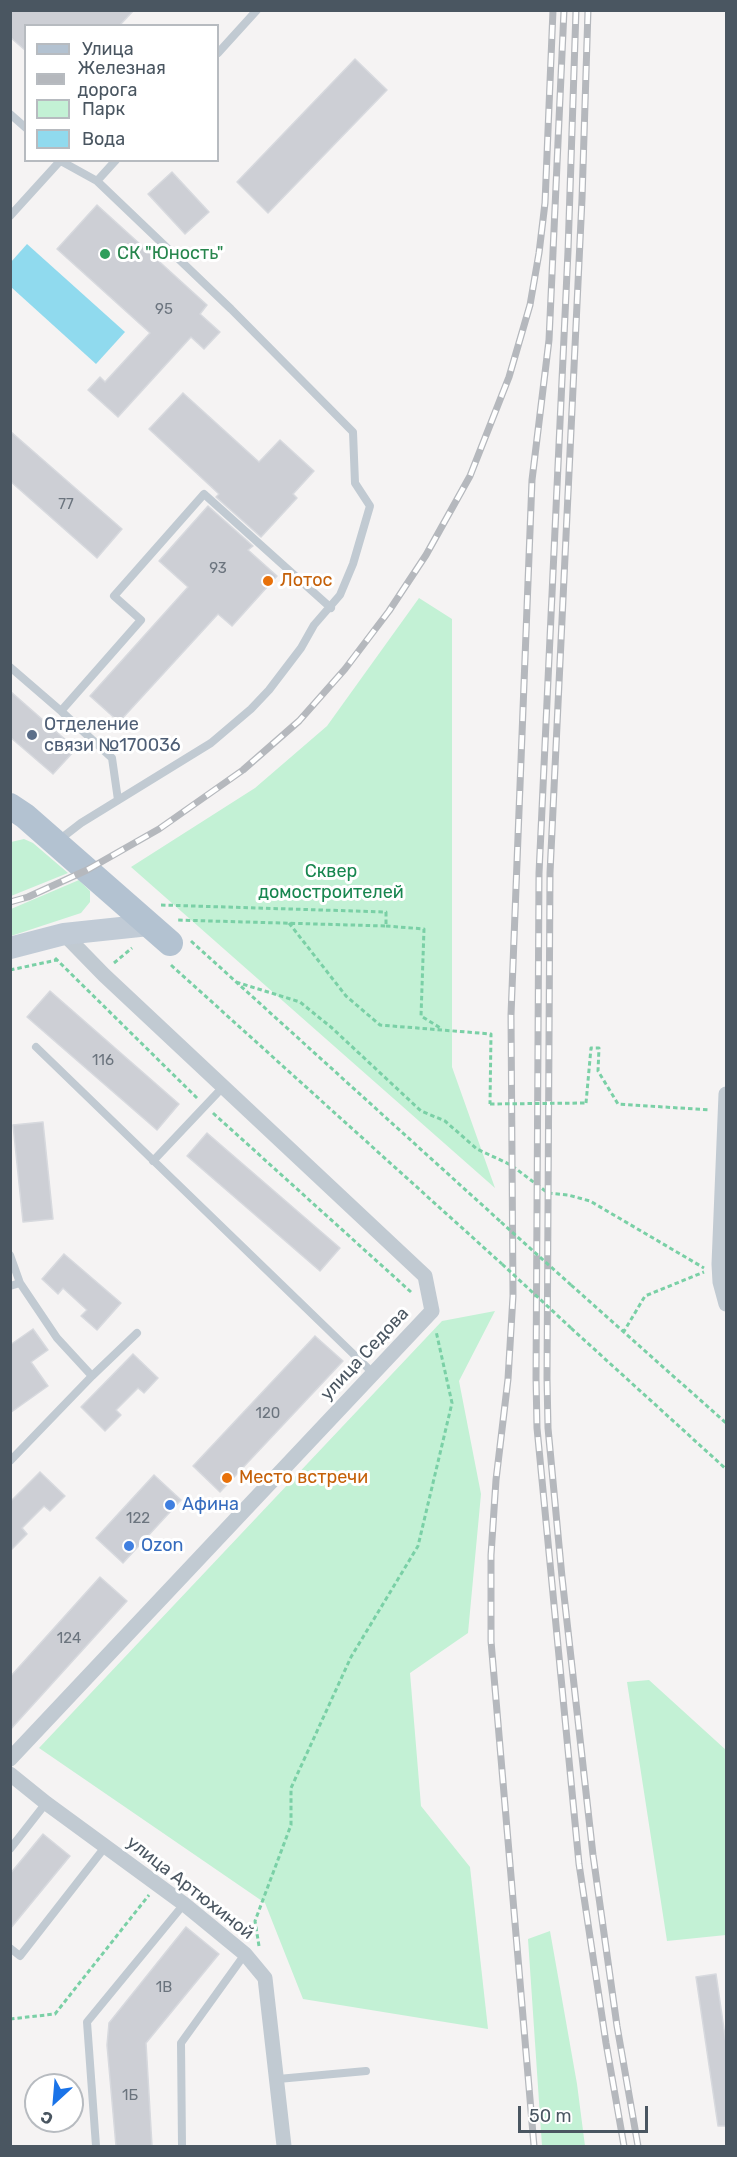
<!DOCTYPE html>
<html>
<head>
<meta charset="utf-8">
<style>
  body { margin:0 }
  #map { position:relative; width:737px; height:2157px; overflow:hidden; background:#f5f3f3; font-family:Rubik,sans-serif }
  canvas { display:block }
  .frame { position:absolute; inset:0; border:12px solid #4a5661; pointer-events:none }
  .legend { position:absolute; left:24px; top:24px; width:195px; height:138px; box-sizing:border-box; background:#fff; border:2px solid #b7bbc0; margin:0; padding:8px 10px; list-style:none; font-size:18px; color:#4a5661 }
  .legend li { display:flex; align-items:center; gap:12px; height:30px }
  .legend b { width:30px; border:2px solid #b7bbc0 }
  .north { position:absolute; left:24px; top:2073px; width:60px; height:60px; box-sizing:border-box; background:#fff; border:2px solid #b7bbc0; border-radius:50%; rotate:206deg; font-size:16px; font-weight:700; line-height:24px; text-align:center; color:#4a5661 }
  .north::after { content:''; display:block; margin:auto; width:21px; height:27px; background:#1a73e8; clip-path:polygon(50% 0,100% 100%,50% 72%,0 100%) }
  .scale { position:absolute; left:518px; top:2106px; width:130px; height:27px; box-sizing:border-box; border:3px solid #4a5661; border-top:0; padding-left:8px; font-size:18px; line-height:21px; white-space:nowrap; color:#4a5661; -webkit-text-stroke:4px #fff; paint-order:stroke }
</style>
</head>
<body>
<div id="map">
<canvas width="737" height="2157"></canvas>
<div class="frame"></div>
<ul class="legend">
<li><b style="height:8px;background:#b3c2d1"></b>Улица</li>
<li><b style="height:8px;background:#b5b8bd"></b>Железная дорога</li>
<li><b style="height:16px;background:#c3f1d5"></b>Парк</li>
<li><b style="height:16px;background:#90daee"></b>Вода</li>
</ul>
<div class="north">С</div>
<div class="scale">50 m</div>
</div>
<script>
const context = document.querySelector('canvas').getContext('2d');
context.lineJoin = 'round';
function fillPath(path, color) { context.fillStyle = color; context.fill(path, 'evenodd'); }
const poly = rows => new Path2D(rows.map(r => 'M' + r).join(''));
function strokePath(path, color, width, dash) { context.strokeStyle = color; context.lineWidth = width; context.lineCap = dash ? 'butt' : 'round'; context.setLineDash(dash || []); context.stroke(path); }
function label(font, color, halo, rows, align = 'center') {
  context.font = font + ' Rubik,sans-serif'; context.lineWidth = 6; context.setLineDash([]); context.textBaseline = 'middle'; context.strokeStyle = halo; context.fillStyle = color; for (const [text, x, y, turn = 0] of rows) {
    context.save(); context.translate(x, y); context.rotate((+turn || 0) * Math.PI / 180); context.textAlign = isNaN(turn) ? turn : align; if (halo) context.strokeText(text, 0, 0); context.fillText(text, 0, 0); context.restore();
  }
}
fillPath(poly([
  [419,598,452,619,452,1067,495,1188,131,867,255,788,327,726],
  [24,839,33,843,68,873,11,896,11,842],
  [79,880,90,891,90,902,81,913,11,936,11,909],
  [495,1311,459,1381,481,1494,468,1633,410,1673,421,1806,470,1867,488,2029,303,1999,265,1903,39,1748,442,1321],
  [649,1680,726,1750,726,1935,667,1941,627,1682],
  [550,1931,577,2084,585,2146,542,2146,528,1939]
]), '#c3f1d5');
fillPath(poly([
  [27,244,125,332,96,364,11,287,11,262]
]), '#90daee');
const building = poly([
  [10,10,134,10,119,26,26,26,26,51,10,37,10,10],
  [355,59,387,90,268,213,237,182,355,59],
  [172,172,209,212,185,234,148,194,172,172],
  [97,205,207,305,200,314,220,332,204,349,191,337,118,417,88,390,100,377,105,382,150,333,57,249,97,205],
  [183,393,259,462,280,440,314,471,293,494,297,498,261,537,216,497,219,494,149,429,183,393],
  [10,431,122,529,97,558,10,481,10,431],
  [208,506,253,546,248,550,277,576,232,626,218,614,119,722,90,696,188,587,159,561,208,506],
  [10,691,76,749,53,774,10,737,10,691],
  [50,991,179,1104,157,1130,27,1017,50,991],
  [43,1122,53,1219,23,1222,13,1125,43,1122],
  [207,1133,340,1248,320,1271,187,1156,207,1133],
  [64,1254,121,1303,97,1330,81,1316,87,1310,63,1288,58,1294,42,1279,64,1254],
  [33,1329,48,1350,31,1362,48,1386,10,1413,10,1345,33,1329],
  [315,1336,343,1361,220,1492,193,1466,315,1336],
  [133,1354,158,1378,144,1393,138,1388,116,1410,121,1415,105,1431,81,1407,133,1354],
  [40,1472,65,1496,50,1511,44,1506,22,1528,27,1534,10,1551,10,1502,40,1472],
  [154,1475,181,1500,123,1563,96,1538,154,1475],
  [100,1577,127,1601,10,1730,10,1677,100,1577],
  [43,1834,70,1856,10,1929,10,1874,43,1834],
  [186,1927,219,1954,146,2043,152,2146,116,2146,107,2045,109,2023,186,1927],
  [716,1974,726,2043,726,2126,718,2126,696,1977,716,1974]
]);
fillPath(building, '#cdcfd5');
strokePath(building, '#d7d9de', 1.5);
strokePath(poly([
  [161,905,386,912,386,926,176,920],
  [289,923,346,996,380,1025,491,1034,490,1104],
  [386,926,424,929,421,1016,442,1029],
  [191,941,501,1222],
  [55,958,197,1098],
  [114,963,132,948],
  [171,965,502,1264],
  [10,970,57,960],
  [236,982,300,1002,332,1028,421,1111,445,1121,477,1149,511,1165,548,1193,568,1195,590,1201,704,1268],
  [586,1103,591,1048,599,1048,598,1071,618,1104,710,1110],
  [213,1113,411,1292],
  [571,1285,726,1423],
  [571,1328,726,1469],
  [623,1333,645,1296,704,1272],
  [259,1946,255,1921,291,1825,291,1788,351,1657,418,1546,452,1403,436,1331],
  [10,2019,55,2014,149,1895]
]), '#7ad0a6', 3, [4.5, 3]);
strokePath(poly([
  [218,53,257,10],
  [10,114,26,128],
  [97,181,116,160],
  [10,216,60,161],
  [10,667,61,711,141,620,114,596,204,494,331,608],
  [61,711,112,758,118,800],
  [59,840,81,823,211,743,251,709,269,690,301,648,314,625,340,595,353,564,370,506,355,483,353,432,231,309,97,181,59,160],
  [36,1047,374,1374],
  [153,1161,223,1087],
  [10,1255,20,1283,57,1338,92,1376],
  [10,1286,20,1283],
  [10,1461,92,1376,137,1333],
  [10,1849,46,1803],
  [10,1948,20,1956,105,1847],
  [278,2079,366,2071],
  [96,2146,87,2022,184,1904],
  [182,2146,181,2043,245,1954]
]), '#c1cad2', 8);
strokePath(poly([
  [726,1094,719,1264,720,1282,726,1304],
  [10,1759,432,1311,425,1276,104,975,64,934],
  [10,1774,46,1803,184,1904,245,1954,265,1978,284,2146]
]), '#c1cad2', 15);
strokePath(poly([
  [10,948,64,934,149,925]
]), '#c1cbd6', 22);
strokePath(poly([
  [10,806,25,816,170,943]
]), '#b3c2d1', 26);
const rail = poly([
  [576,10,568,251,539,873,536,1378,537,1428,579,1864,606,2043,624,2146],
  [588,10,582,199,550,873,547,1378,548,1428,562,1577,593,1855,617,2026,638,2146],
  [10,902,28,897,87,870,159,829,243,770,299,721,345,669,389,611,426,555,470,476,509,377,530,305,539,253,545,203,553,10],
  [534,2146,491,1641,491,1555,496,1480,508,1379,513,1296,511,1015,532,480,549,340,564,10]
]);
strokePath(rail, '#b5b8bd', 7);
strokePath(rail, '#fff', 4.5, [14]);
strokePath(poly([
  [490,1104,586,1103],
  [501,1222,571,1285],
  [502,1264,571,1328]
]), '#7ad0a6', 3, [4.5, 3]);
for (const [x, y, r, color] of [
  [105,254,6,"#2e9e5b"],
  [268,581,6,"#e8710a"],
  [32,735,6,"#5c6f8a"],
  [227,1478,6,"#e8710a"],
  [170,1505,6,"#3f7fe0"],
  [129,1546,6,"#3f7fe0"]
]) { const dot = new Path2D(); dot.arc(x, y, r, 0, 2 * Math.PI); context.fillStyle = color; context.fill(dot); strokePath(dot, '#fff', 2); }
label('15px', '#6b747e', null, [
  ["95",164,310],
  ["77",66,505],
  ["93",218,569],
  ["116",103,1061],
  ["120",268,1414],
  ["122",138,1519],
  ["124",69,1639],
  ["1В",164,1988],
  ["1Б",130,2096]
]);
label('18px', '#27864d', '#fff', [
  ["СК \"Юность\"",117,254]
], 'left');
label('18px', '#c56008', '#fff', [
  ["Лотос",280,581],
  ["Место встречи",239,1478]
], 'left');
label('18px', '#4e5e75', '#fff', [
  ["Отделение",44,725],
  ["связи №170036",44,746]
], 'left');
label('18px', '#17864f', '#fff', [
  ["Сквер",331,872],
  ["домостроителей",331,893]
]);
label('18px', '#4a5661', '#fff', [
  ["улица Седова",365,1354,-47],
  ["улица Артюхиной",190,1888,38]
]);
label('18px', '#366cbe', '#fff', [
  ["Афина",182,1505],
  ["Ozon",141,1546]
], 'left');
</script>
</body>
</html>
